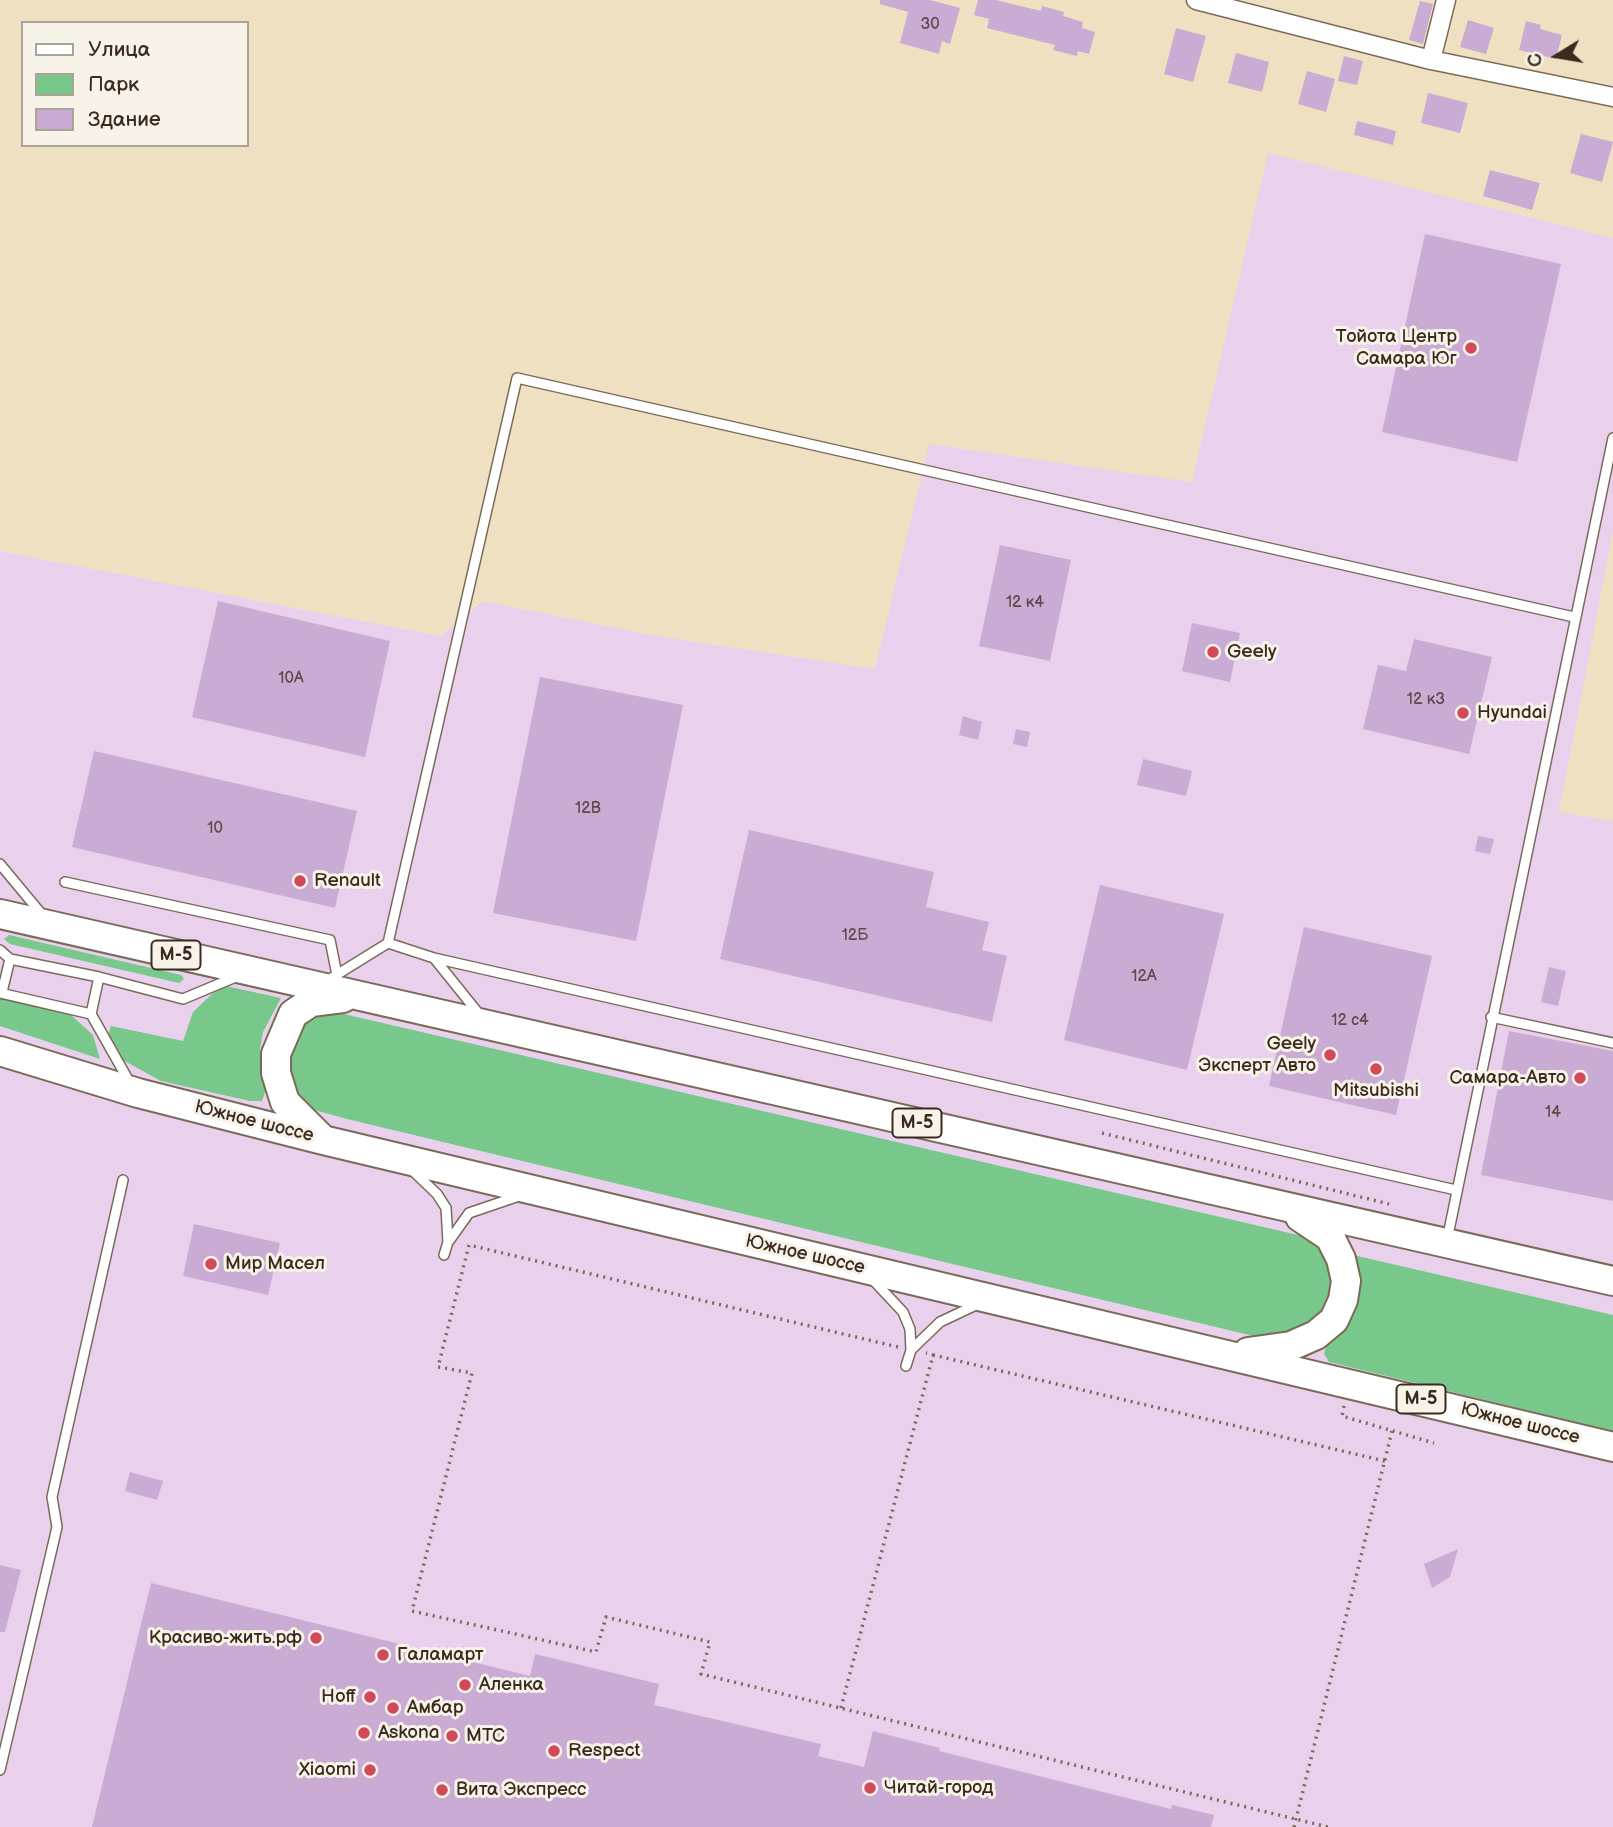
<!DOCTYPE html>
<html>
<head>
<meta charset="utf-8">
<style>
  body { margin:0 }
  #map { position:relative; width:1613px; height:1827px; overflow:hidden; background:#efe0c1; font-family:"Balsamiq Sans",sans-serif }
  canvas { display:block }
  .legend { position:absolute; left:21px; top:21px; width:228px; height:126px; box-sizing:border-box; background:#f7f3e8; border:2px solid #aca397; margin:0; padding:9px 12px; list-style:none; font-size:21px; color:#3b2a1e }
  .legend li { display:flex; align-items:center; gap:14px; height:35px }
  .legend b { width:35px; border:2px solid #aca397 }
  .north { position:absolute; left:1522px; top:21px; width:70px; height:70px; -webkit-text-stroke:5px #f7f3e8; paint-order:stroke; rotate:259deg; font-size:19px; font-weight:700; line-height:28px; text-align:center; color:#3b2a1e }
  .north::after { content:''; display:block; margin:auto; width:24px; height:32px; background:#3b2a1e; clip-path:polygon(50% 0,100% 100%,50% 72%,0 100%) }
</style>
</head>
<body>
<div id="map">
<canvas width="1613" height="1827"></canvas>
<ul class="legend">
<li><b style="height:9px;background:#fff"></b>Улица</li>
<li><b style="height:19px;background:#77c88a"></b>Парк</li>
<li><b style="height:19px;background:#c9abd3"></b>Здание</li>
</ul>
<div class="north">С</div>
</div>
<script>
const context = document.querySelector('canvas').getContext('2d');
context.lineJoin = 'round';
function fillPath(path, color) { context.fillStyle = color; context.fill(path, 'evenodd'); }
const poly = rows => new Path2D(rows.map(r => 'M' + r).join(''));
function strokePath(path, color, width, dash) { context.strokeStyle = color; context.lineWidth = width; context.lineCap = dash ? 'butt' : 'round'; context.setLineDash(dash || []); context.stroke(path); }
function label(font, color, halo, rows, align = 'center') {
  context.font = font + ' "Balsamiq Sans",sans-serif'; context.lineWidth = 6; context.setLineDash([]); context.textBaseline = 'middle'; context.strokeStyle = halo; context.fillStyle = color; for (const [text, x, y, turn = 0] of rows) {
    context.save(); context.translate(x, y); context.rotate((+turn || 0) * Math.PI / 180); context.textAlign = isNaN(turn) ? turn : align; if (halo) context.strokeText(text, 0, 0); context.fillText(text, 0, 0); context.restore();
  }
}
fillPath(poly([
  [1268,153,1613,238,1613,531,1559,812,1613,821,1613,1827,0,1827,0,551,440,636,483,601,657,636,875,669,929,444,1192,482]
]), '#e9d1ed');
fillPath(poly([
  [9,935,181,975,184,979,179,983,10,944,4,939],
  [226,986,281,998,263,1032,260,1049,266,1089,262,1101,250,1101,161,1081,119,1058,108,1036,111,1026,183,1041,193,1012,212,994],
  [0,998,71,1015,93,1035,100,1059,0,1026],
  [318,1008,1311,1238,1325,1251,1334,1281,1330,1300,1316,1324,1266,1339,347,1119,307,1108,285,1083,286,1032],
  [1353,1255,1613,1315,1613,1431,1329,1362,1324,1354,1326,1346,1346,1326]
]), '#77c88a');
fillPath(poly([
  [880,0,930,0,960,8,950,44,942,41,939,54,900,43,908,12,880,4],
  [978,0,996,0,1041,11,1042,6,1064,12,1063,16,1083,22,1082,28,1095,32,1089,54,1078,51,1077,56,1053,50,1055,45,987,28,989,19,974,15],
  [1420,1,1433,4,1423,44,1409,40],
  [1468,20,1494,28,1486,54,1460,47],
  [1526,21,1541,25,1540,29,1562,35,1556,59,1519,50],
  [1176,28,1206,36,1193,82,1164,74],
  [1236,53,1269,62,1262,92,1228,83],
  [1344,56,1363,61,1357,85,1338,81],
  [1307,71,1335,79,1326,112,1298,104],
  [1428,93,1468,103,1460,133,1421,123],
  [1357,121,1396,131,1393,145,1354,135],
  [1581,134,1613,142,1602,182,1570,173],
  [1490,170,1540,183,1532,210,1483,196],
  [1425,234,1561,264,1517,462,1382,432],
  [1000,545,1071,560,1050,661,979,646],
  [218,601,390,641,365,757,192,717],
  [1192,623,1240,633,1230,682,1182,671],
  [1414,639,1492,657,1469,754,1363,729,1378,665,1406,671],
  [540,677,683,705,636,941,493,913],
  [963,716,982,722,978,740,959,735],
  [1016,729,1030,732,1027,747,1013,744],
  [94,751,357,811,335,908,72,847],
  [1143,759,1192,771,1186,796,1137,785],
  [749,830,934,872,926,907,989,922,982,950,1007,956,992,1022,720,959],
  [1478,836,1494,839,1490,854,1475,851],
  [1100,885,1224,914,1187,1070,1064,1040],
  [1304,927,1432,956,1396,1115,1269,1086],
  [1549,967,1566,971,1558,1006,1541,1002],
  [1509,1031,1613,1051,1613,1201,1481,1175],
  [194,1224,280,1243,268,1295,183,1276],
  [130,1472,163,1481,157,1500,125,1491],
  [1458,1549,1450,1577,1432,1588,1424,1564],
  [0,1565,21,1570,5,1632,0,1632],
  [151,1583,530,1676,535,1654,659,1684,654,1705,821,1744,818,1756,864,1767,873,1731,940,1748,939,1751,1171,1809,1172,1805,1214,1815,1211,1827,92,1827]
]), '#c9abd3');
const lane = poly([
  [0,864,44,917],
  [65,882,330,940,337,975],
  [388,943,434,958,1456,1190],
  [0,950,10,959,99,977,183,999,238,976],
  [434,958,479,1014],
  [99,977,91,1014,130,1083],
  [325,982,388,943,517,378,1574,617],
  [2,992,10,959],
  [0,993,91,1014],
  [1491,1017,1613,1043],
  [414,1172,437,1194,446,1208,448,1242,444,1255],
  [1447,1240,1613,438],
  [449,1241,469,1213,519,1196],
  [873,1280,903,1312,910,1329,911,1350,906,1366],
  [911,1350,940,1322,978,1304],
  [0,1770,51,1553,57,1527,52,1497,123,1180]
]);
const street = poly([
  [1196,0,1431,60,1613,97],
  [1431,60,1446,0]
]);
const primary = poly([
  [0,914,1613,1281],
  [0,1051,138,1093,323,1140,1613,1447],
  [323,1140,285,1102,276,1073,276,1054,293,1014,311,1002,343,998],
  [1248,1352,1291,1346,1316,1335,1334,1320,1343,1300,1346,1281,1341,1259,1330,1237,1300,1217]
]);
strokePath(lane, '#7a6a57', 12);
strokePath(street, '#7a6a57', 21);
strokePath(primary, '#7a6a57', 32);
strokePath(poly([
  [1102,1133,1389,1204],
  [898,1347,469,1245,438,1367,472,1373,412,1611,596,1652,606,1617,710,1642,701,1674,1328,1827],
  [933,1355,1385,1461],
  [1344,1406,1342,1416,1434,1443],
  [841,1708,933,1355,926,1353],
  [1294,1827,1392,1431]
]), '#7a6a57', 3.5, [2, 5]);
strokePath(lane, '#fff', 9);
strokePath(street, '#fff', 18);
strokePath(primary, '#fff', 28);
for (const [x, y, r, color] of [
  [1471,348,7,"#d1495b"],
  [1213,652,7,"#d1495b"],
  [1463,713,7,"#d1495b"],
  [300,881,7,"#d1495b"],
  [1330,1055,7,"#d1495b"],
  [1376,1069,7,"#d1495b"],
  [1580,1078,7,"#d1495b"],
  [211,1264,7,"#d1495b"],
  [316,1638,7,"#d1495b"],
  [383,1655,7,"#d1495b"],
  [465,1685,7,"#d1495b"],
  [370,1697,7,"#d1495b"],
  [393,1708,7,"#d1495b"],
  [364,1733,7,"#d1495b"],
  [452,1736,7,"#d1495b"],
  [554,1751,7,"#d1495b"],
  [370,1770,7,"#d1495b"],
  [870,1788,7,"#d1495b"],
  [442,1790,7,"#d1495b"]
]) { const dot = new Path2D(); dot.arc(x, y, r, 0, 2 * Math.PI); context.fillStyle = color; context.fill(dot); strokePath(dot, '#f7f3e8', 2.5); }
label('16px', '#5e4a4b', null, [
  ["30",930,25],
  ["12 к4",1025,603],
  ["10А",291,679],
  ["12 к3",1426,700],
  ["12В",588,809],
  ["10",215,829],
  ["12Б",855,936],
  ["12А",1144,977],
  ["12 с4",1350,1021],
  ["14",1553,1113]
]);
for (const [x, y, w] of [
  [176,955,49],
  [917,1123,49],
  [1421,1399,49]
]) { const box = new Path2D(); box.roundRect(x - w / 2, y - 14.5, w, 29, 5); context.fillStyle = '#f7f3e8'; context.fill(box); strokePath(box, '#3b2a1e', 2); }
label('bold 18px', '#3b2a1e', null, [
  ["М-5",176,955],
  ["М-5",917,1123],
  ["М-5",1421,1399]
]);
label('19px', '#3b2a1e', '#f7f3e8', [
  ["Тойота Центр",1457,337,"right"],
  ["Самара Юг",1457,359,"right"],
  ["Geely",1227,652],
  ["Hyundai",1477,713],
  ["Renault",314,881],
  ["Geely",1316,1044,"right"],
  ["Эксперт Авто",1316,1066,"right"],
  ["Самара-Авто",1566,1078,"right"],
  ["Mitsubishi",1376,1091,"center"],
  ["Мир Масел",225,1264],
  ["Красиво-жить.рф",302,1638,"right"],
  ["Галамарт",397,1655],
  ["Аленка",479,1685],
  ["Hoff",356,1697,"right"],
  ["Амбар",407,1708],
  ["Askona",378,1733],
  ["МТС",466,1736],
  ["Respect",568,1751],
  ["Xiaomi",356,1770,"right"],
  ["Читай-город",884,1788],
  ["Вита Экспресс",456,1790]
], 'left');
label('19px', '#3b2a1e', '#f7f3e8', [
  ["Южное шоссе",254,1122,14],
  ["Южное шоссе",805,1255,13],
  ["Южное шоссе",1520,1424,14]
]);
</script>
</body>
</html>
